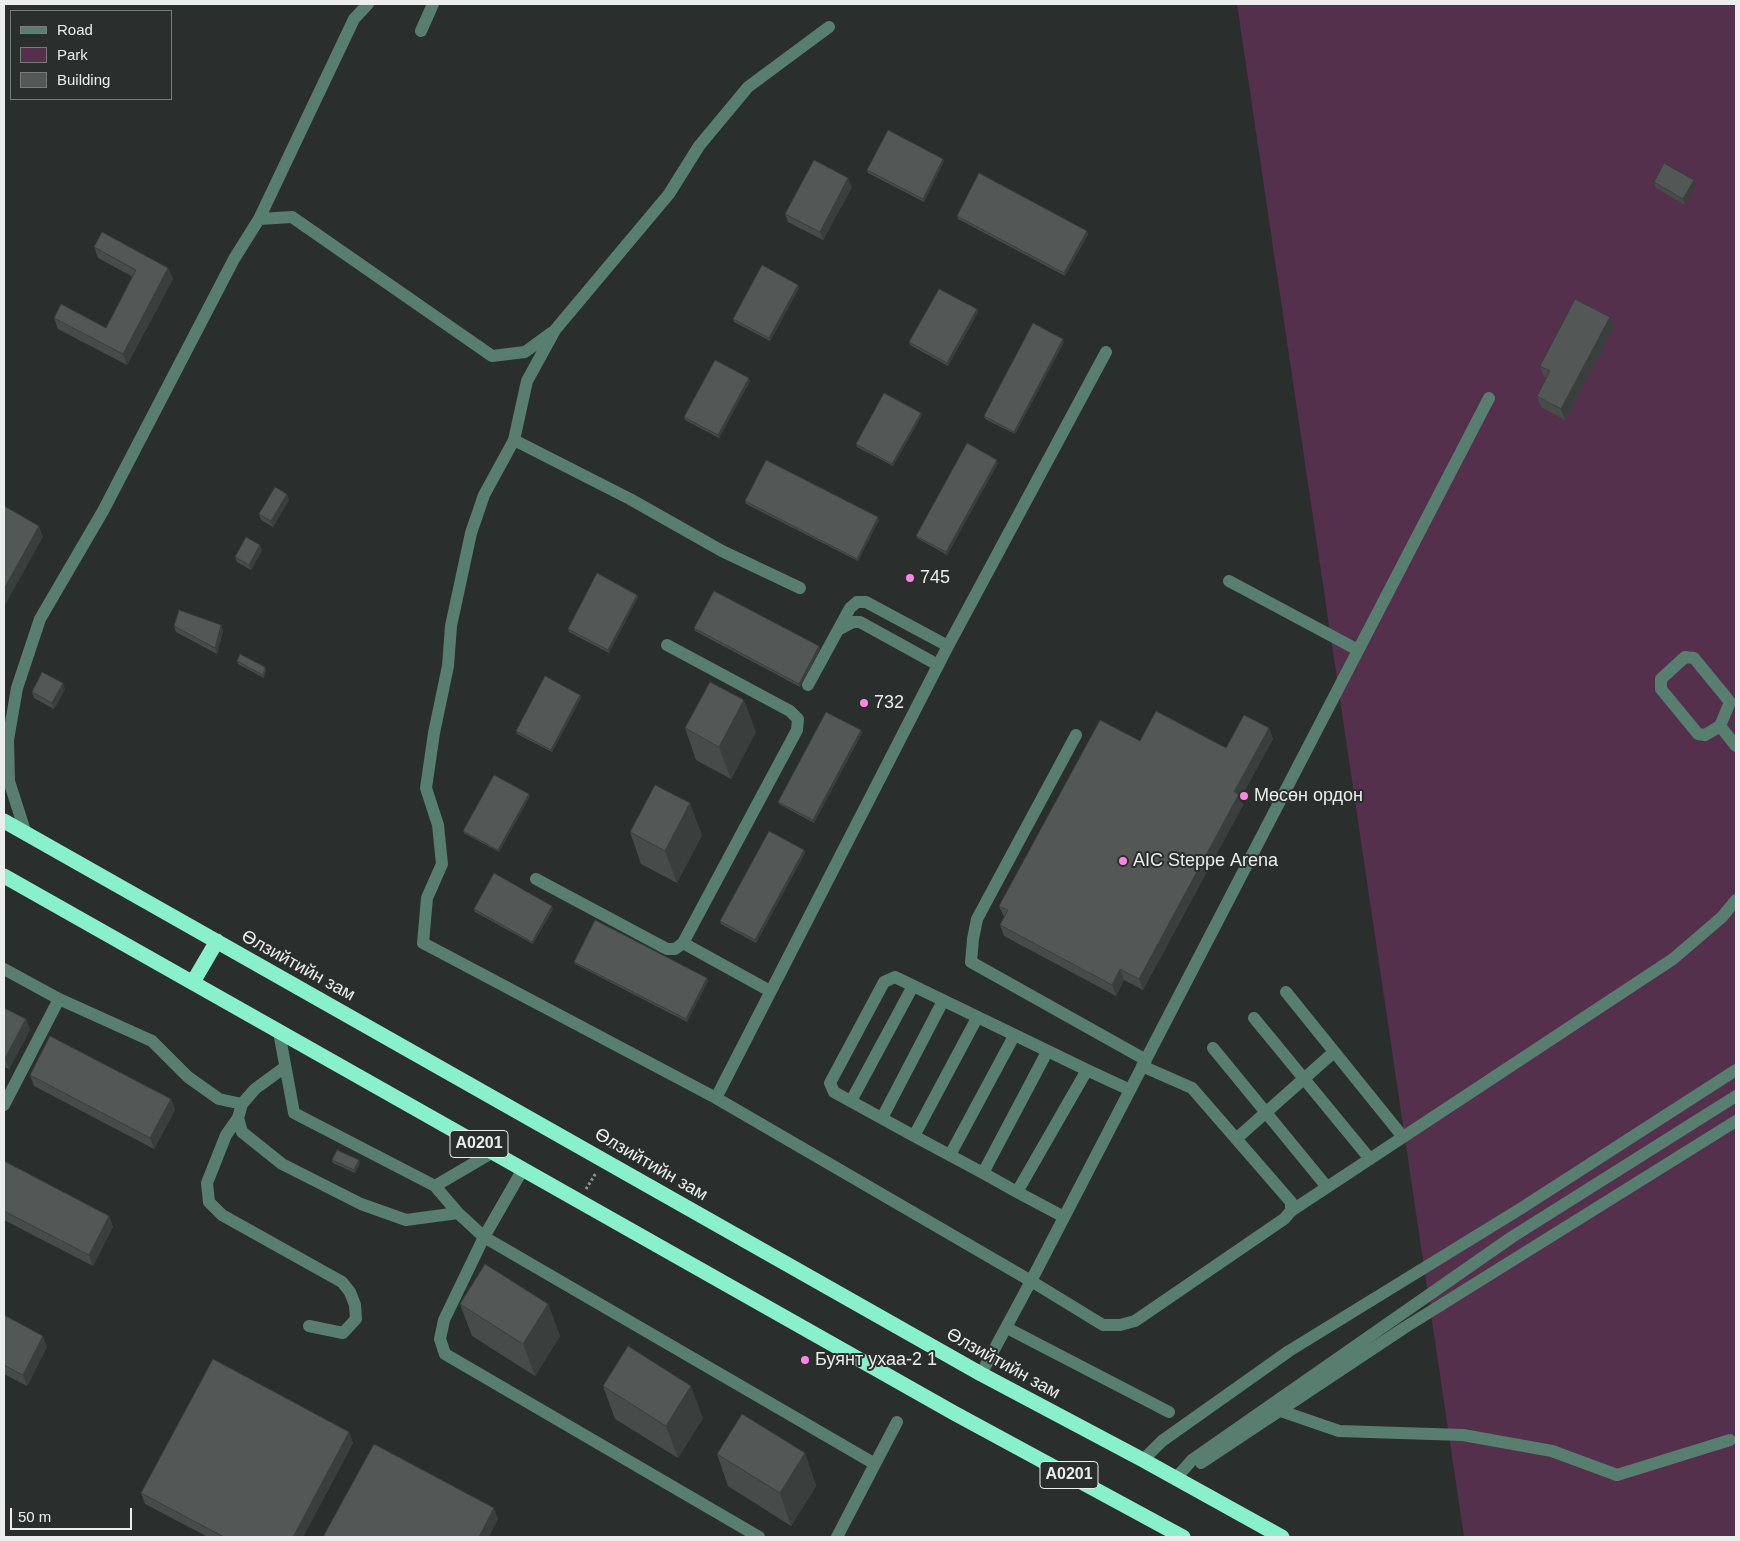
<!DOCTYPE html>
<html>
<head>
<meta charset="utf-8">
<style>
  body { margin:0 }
  #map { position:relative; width:1740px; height:1541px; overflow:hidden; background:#2a2e2c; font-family:Helvetica,sans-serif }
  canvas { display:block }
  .frame { position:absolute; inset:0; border:5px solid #ebeeed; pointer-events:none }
  .legend { position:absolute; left:10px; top:10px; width:162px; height:90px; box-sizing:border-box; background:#2a2e2c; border:1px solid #777b79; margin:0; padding:6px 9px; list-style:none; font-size:15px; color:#ebeeed }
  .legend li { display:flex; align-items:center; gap:10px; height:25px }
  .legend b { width:25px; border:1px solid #777b79 }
  .scale { position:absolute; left:10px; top:1508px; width:122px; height:22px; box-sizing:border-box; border:2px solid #ebeeed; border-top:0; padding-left:6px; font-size:15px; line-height:18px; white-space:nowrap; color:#ebeeed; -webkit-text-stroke:4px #2a2e2c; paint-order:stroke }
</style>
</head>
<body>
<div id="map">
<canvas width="1740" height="1541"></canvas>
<div class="frame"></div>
<ul class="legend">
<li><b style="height:6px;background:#577e6f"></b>Road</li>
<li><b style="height:14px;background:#55304c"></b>Park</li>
<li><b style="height:14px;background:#535856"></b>Building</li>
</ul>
<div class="scale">50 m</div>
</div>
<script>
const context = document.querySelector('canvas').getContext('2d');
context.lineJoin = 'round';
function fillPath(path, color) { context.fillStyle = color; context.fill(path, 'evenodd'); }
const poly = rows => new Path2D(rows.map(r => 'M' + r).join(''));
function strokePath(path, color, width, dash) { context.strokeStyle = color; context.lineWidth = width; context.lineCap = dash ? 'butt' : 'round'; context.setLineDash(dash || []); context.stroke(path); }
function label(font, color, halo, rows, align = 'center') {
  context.font = font + ' Helvetica,sans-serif'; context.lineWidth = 4; context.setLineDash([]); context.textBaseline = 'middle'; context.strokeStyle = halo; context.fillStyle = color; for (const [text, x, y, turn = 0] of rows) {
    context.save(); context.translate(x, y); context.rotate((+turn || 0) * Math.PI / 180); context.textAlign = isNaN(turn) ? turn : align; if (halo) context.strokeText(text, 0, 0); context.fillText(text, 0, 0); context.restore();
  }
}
fillPath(poly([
  [1237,4,1736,4,1736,1537,1464,1537]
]), '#55304c');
strokePath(poly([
  [610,1148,615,1138],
  [586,1189,596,1173]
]), '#8f9391', 3, [2.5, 2.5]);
strokePath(poly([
  [421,31,433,4],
  [259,219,354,19,368,4],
  [514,440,630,499,722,551,800,588],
  [1229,581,1358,650],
  [838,630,853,622,860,622,938,665],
  [1685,657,1694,658,1730,702,1720,726,1705,735,1698,734,1661,689,1661,679,1685,657],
  [808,685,850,608,857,602,866,602,948,646],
  [1720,726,1736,746],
  [1076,735,977,919,973,939,971,962,1146,1060],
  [26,834,9,781,8,740,17,688,40,619,103,511,234,259,259,219,292,217,492,356,525,352,551,333],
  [536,879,667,949,675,949,683,943,797,730,798,719,790,711,667,645],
  [683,943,770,991],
  [4,969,59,999,152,1041,188,1077,219,1099,242,1104],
  [1286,992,1403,1137],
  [1254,1018,1370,1159],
  [279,1032,294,1113,435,1186,493,1152],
  [1213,1048,1327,1187],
  [1142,1066,1192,1088,1291,1202,1291,1211,1284,1219,1135,1321,1120,1325,1103,1325,1031,1281,1489,398],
  [285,1067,255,1089,242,1104,238,1118,242,1132,282,1164,361,1204,406,1220,458,1213],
  [1087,1070,1130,1090],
  [716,1098,423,943,427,898,442,864,438,825,426,788,434,733,448,666,451,626,471,533,484,495,514,440,527,381,555,330,669,194,699,146,748,87,829,27],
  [851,1101,913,986],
  [4,1105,59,999],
  [238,1118,226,1135,207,1183,209,1202,222,1215,342,1282,350,1292,355,1305,356,1319,343,1333,309,1326],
  [882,1118,943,1001],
  [914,1136,977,1018],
  [1236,1139,1334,1052],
  [950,1155,1014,1036],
  [523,1169,484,1237,875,1464,897,1422],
  [983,1173,1047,1052],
  [435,1186,458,1213,484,1237,444,1320,440,1339,445,1354,759,1537],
  [1017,1192,1087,1070,895,977,884,982,830,1083,834,1092,914,1136,983,1173,1017,1192,1064,1217],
  [1291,1211,1673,959,1722,917,1736,900],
  [1007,1328,1169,1412],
  [981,1374,1031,1281,716,1098,948,646,1106,352],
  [1281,1411,1339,1431,1463,1435,1552,1451,1617,1475,1730,1440],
  [1143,1460,1162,1441,1289,1351,1520,1209,1736,1070],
  [1201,1463,1404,1328,1736,1121],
  [1176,1478,1192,1460,1512,1237,1736,1096],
  [837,1537,875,1464]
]), '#577e6f', 12);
strokePath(poly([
  [4,821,981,1374,1143,1460,1282,1537],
  [4,876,954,1413,1183,1537],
  [193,982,217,941]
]), '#89f0cc', 15);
fillPath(poly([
  [944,161,924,202,868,173,867,170],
  [1654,182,1696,186,1685,205,1656,188],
  [852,187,823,240,788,222,785,214],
  [957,216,1088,234,1065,276,958,219],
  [94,247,168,268,173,279,127,365,58,329,54,318,106,328,133,277,98,258],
  [798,285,799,288,770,341,734,322,733,319],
  [977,309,978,312,948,366,910,345,909,342],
  [1610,317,1614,328,1565,420,1541,407,1537,396,1546,378,1544,377,1540,366],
  [1064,342,1015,434,985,419,984,416],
  [750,381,719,438,685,420,684,417],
  [921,413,922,415,893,466,857,447,856,444],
  [998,463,947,555,917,538,916,536],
  [287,494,289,500,273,527,261,520,259,514],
  [745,501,879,520,858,561,746,504],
  [262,550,251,570,237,562,235,557],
  [637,595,638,597,609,653,569,632,568,629],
  [221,625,223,631,217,654,176,632,174,626],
  [694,628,820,649,800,687,695,631],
  [237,661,265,667,266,670,264,678,238,664],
  [65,689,54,709,34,698,32,692],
  [580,695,581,698,552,752,517,734,516,731],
  [685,728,756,732,731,779,696,760],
  [1269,728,1273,739,1240,799,1243,805,1143,990,1124,980,1116,996,1004,936,1000,925,1004,917,999,906,1226,748],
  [861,730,862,733,814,823,779,804,778,802],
  [530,796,499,852,464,833,463,831],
  [630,832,702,835,677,883,641,864],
  [804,850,805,853,756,943,721,924,720,921],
  [474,909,553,909,533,944,475,912],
  [574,962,707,978,708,981,687,1022,575,964],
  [4,1008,26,1019,30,1030,9,1069,4,1067],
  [30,1075,171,1099,175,1110,154,1149,34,1086],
  [332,1160,360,1163,355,1173,333,1163],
  [4,1161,109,1216,113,1227,93,1266,4,1220],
  [460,1304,548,1304,560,1336,535,1376,472,1336],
  [4,1315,47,1347,27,1386,4,1374],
  [603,1386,703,1418,678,1458,615,1419],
  [349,1432,353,1443,303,1537,208,1537,145,1504,141,1493],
  [805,1453,816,1486,791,1526,728,1486,717,1454]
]), '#474c4a');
fillPath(poly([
  [943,159,944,161,924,202,923,199],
  [848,178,852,187,823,240,820,232],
  [1694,180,1696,186,1685,205,1683,199],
  [1087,231,1088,234,1065,276,1064,273],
  [168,268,173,279,127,365,123,354],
  [798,285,799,288,770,341,769,338],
  [977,309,978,312,948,366,947,363],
  [1610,317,1614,328,1565,420,1561,409],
  [1063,339,1064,342,1015,434,1014,432],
  [749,378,750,381,719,438,718,435],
  [921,413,922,415,893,466,892,464],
  [997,460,998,463,947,555,946,552],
  [287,494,289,500,273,527,271,521],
  [878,517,879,520,858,561,857,559],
  [39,526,43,537,4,607,4,589],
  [260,545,262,550,251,570,249,565],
  [637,595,638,597,609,653,608,650],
  [221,625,223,631,217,654,215,648],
  [819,646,820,649,800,687,799,684],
  [265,667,266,670,264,678,263,675],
  [63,683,65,689,54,709,52,703],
  [580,695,581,698,552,752,551,750],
  [744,700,756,732,731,779,719,747],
  [1269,728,1273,739,1240,799,1243,805,1143,990,1139,979,1234,792],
  [861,730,862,733,814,823,813,820],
  [529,794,530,796,499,852,498,850],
  [690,803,702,835,677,883,665,851],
  [804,850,805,853,756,943,755,940],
  [552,906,553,909,533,944,532,942],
  [1120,969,1124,980,1116,996,1112,985],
  [707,978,708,981,687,1022,686,1019],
  [26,1019,30,1030,9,1069,5,1058],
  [171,1099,175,1110,154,1149,150,1138],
  [359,1160,360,1163,355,1173,354,1170],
  [109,1216,113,1227,93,1266,89,1255],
  [548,1304,560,1336,535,1376,523,1344],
  [43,1336,47,1347,27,1386,23,1375],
  [691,1386,703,1418,678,1458,666,1426],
  [349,1432,353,1443,303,1537,293,1537],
  [805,1453,816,1486,791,1526,780,1493],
  [494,1508,498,1519,489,1537,479,1537]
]), '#3a3e3c');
const building = poly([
  [888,130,943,159,923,199,867,170,888,130],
  [814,160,848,178,820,232,785,214,814,160],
  [1664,163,1694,180,1683,199,1654,182,1664,163],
  [979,173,1087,231,1064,273,957,216,979,173],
  [102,232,168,268,123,354,54,318,61,304,106,328,136,270,94,247,102,232],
  [762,265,798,285,769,338,733,319,762,265],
  [939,289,977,309,947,363,909,342,939,289],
  [1575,299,1610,317,1561,409,1537,396,1550,371,1540,366,1575,299],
  [1033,323,1063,339,1014,432,984,416,1033,323],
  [715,360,749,378,718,435,684,417,715,360],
  [884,393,921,413,892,464,856,444,884,393],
  [967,443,997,460,946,552,916,536,967,443],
  [766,460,878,517,857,559,745,501,766,460],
  [275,487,287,494,271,521,259,514,275,487],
  [4,506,39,526,4,589,4,506],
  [246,537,260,545,249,565,235,557,246,537],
  [597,573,637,595,608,650,568,629,597,573],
  [714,591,819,646,799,684,694,628,714,591],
  [179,610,221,625,215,648,174,626,179,610],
  [240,654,265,667,263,675,237,661,240,654],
  [42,672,63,683,52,703,32,692,42,672],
  [545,676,580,695,551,750,516,731,545,676],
  [710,682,744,700,719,747,685,728,710,682],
  [1156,711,1226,748,1244,715,1269,728,1234,792,1239,794,1139,979,1120,969,1112,985,1000,925,1008,910,999,906,1100,720,1140,741,1156,711],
  [826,712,861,730,813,820,778,802,826,712],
  [494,775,529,794,498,850,463,831,494,775],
  [655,785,690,803,665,851,630,832,655,785],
  [769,831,804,850,755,940,720,921,769,831],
  [494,873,552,906,532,942,474,909,494,873],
  [595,920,707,978,686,1019,574,962,595,920],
  [4,1008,26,1019,5,1058,4,1058,4,1008],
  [50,1036,171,1099,150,1138,30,1075,50,1036],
  [337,1150,359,1160,354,1170,332,1160,337,1150],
  [4,1161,109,1216,89,1255,4,1211,4,1161],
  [485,1264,548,1304,523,1344,460,1304,485,1264],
  [4,1315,43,1336,23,1375,4,1365,4,1315],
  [628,1346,691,1386,666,1426,603,1386,628,1346],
  [213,1359,349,1432,293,1537,224,1537,141,1493,213,1359],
  [742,1414,805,1453,780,1493,717,1454,742,1414],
  [374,1444,494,1508,479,1537,323,1537,374,1444]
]);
fillPath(building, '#535856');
strokePath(building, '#3a3e3c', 1);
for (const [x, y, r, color] of [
  [910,578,5,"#fd86e2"],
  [864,703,5,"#fd86e2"],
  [1244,796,5,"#fd86e2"],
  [1123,861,5,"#fd86e2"],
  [805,1360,5,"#fd86e2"]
]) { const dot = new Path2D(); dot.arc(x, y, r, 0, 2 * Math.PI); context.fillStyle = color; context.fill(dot); strokePath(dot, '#2a2e2c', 2); }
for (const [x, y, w] of [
  [479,1144,58],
  [1069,1475,58]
]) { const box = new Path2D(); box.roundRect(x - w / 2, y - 13.5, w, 27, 4); context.fillStyle = '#2a2e2c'; context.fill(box); strokePath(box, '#ebeeed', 1); }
label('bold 16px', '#ebeeed', null, [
  ["A0201",479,1144],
  ["A0201",1069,1475]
]);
label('18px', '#ebeeed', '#2a2e2c', [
  ["745",920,578],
  ["732",874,703],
  ["Мөсөн ордон",1254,796],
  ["AIC Steppe Arena",1133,861],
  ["Буянт ухаа-2 1",815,1360]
], 'left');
label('18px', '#ebeeed', '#2a2e2c', [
  ["Өлзийтийн зам",298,966,29],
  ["Өлзийтийн зам",651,1165,30],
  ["Өлзийтийн зам",1003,1364,29]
]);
</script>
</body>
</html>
